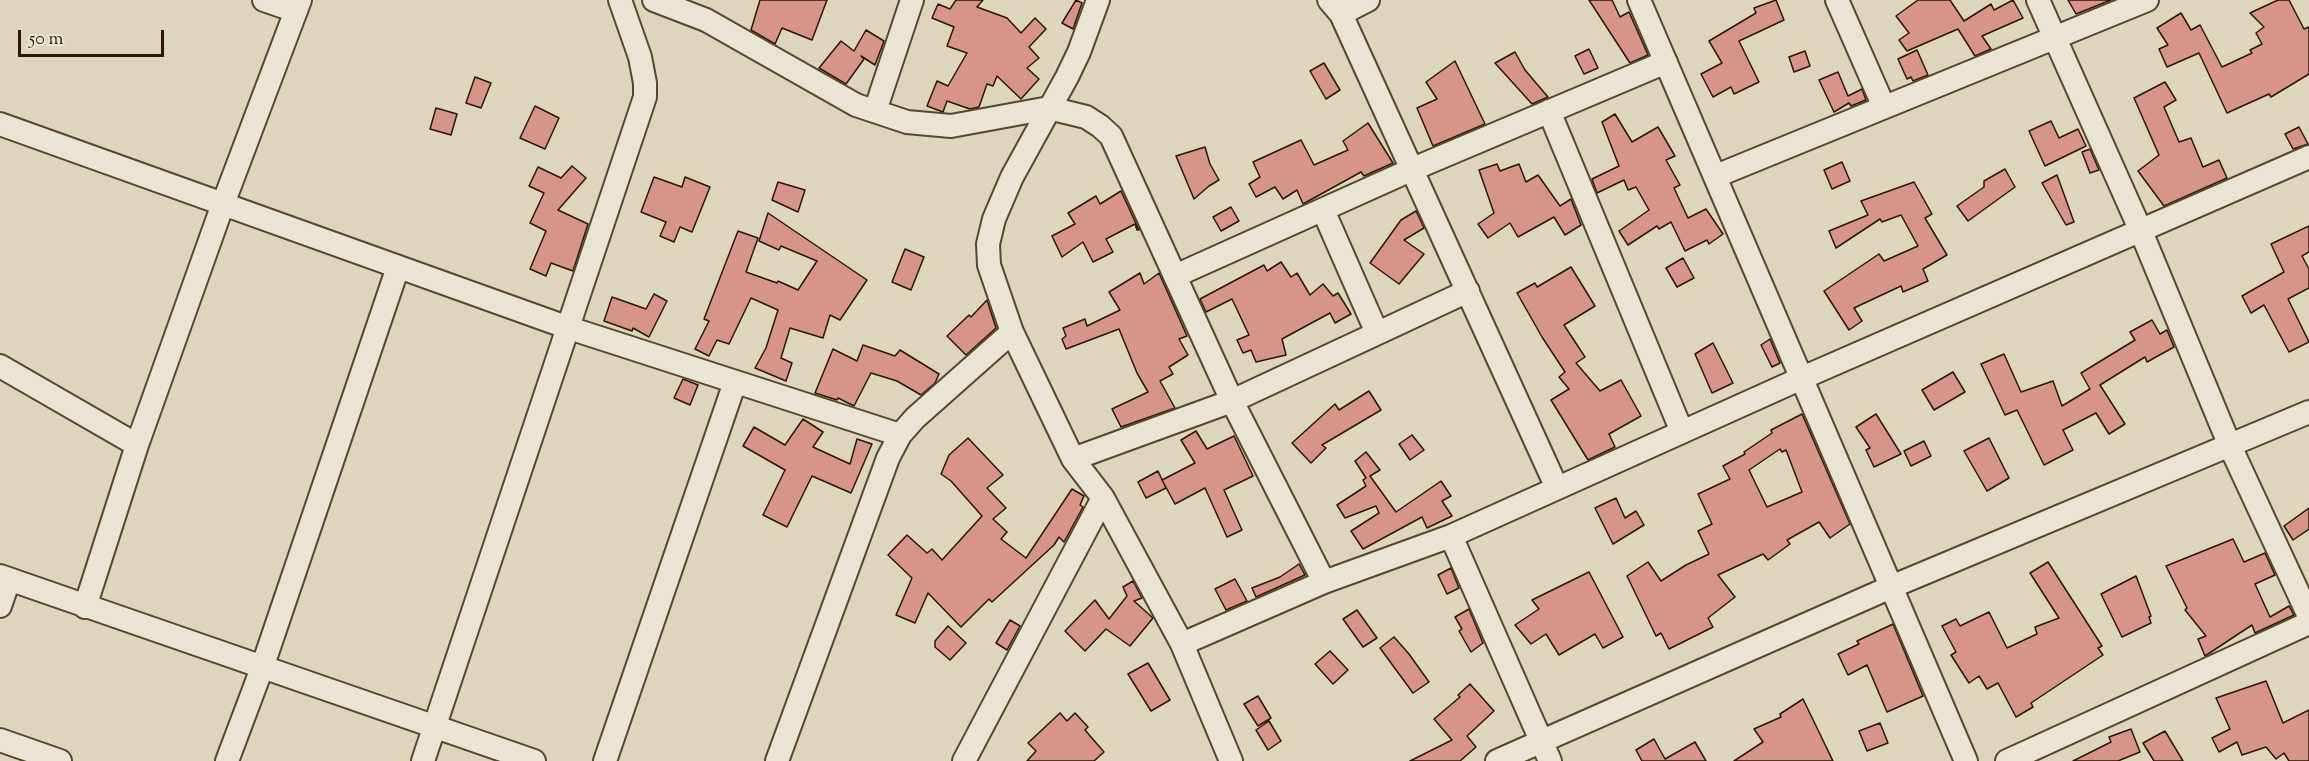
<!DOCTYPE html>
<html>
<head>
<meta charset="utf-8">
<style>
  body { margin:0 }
  #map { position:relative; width:2309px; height:761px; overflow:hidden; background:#ddd6bc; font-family:"Sorts Mill Goudy",serif }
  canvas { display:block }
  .scale { position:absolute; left:18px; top:30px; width:146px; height:27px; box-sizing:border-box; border:3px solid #2c1700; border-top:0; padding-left:8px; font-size:18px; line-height:21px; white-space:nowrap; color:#2c1700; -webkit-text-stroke:4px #e9e4d3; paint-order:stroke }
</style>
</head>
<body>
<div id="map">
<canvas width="2309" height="761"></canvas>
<div class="scale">50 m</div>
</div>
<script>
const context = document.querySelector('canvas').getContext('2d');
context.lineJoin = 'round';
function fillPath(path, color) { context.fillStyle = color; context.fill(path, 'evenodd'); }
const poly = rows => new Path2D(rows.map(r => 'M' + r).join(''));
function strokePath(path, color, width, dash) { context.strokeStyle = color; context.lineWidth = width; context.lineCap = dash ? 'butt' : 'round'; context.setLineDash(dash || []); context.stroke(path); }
const building = poly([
  [760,0,827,0,812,40,782,28,775,44,751,30,760,0],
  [956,0,983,0,977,7,1007,18,1021,33,1035,18,1046,29,1029,47,1039,58,1027,68,1039,79,1021,99,997,76,993,86,987,84,979,107,970,109,947,101,943,112,927,106,937,81,948,86,967,53,947,46,954,27,932,18,938,4,950,9,956,0],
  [1076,0,1082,3,1073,29,1062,23,1076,0],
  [1589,0,1612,0,1620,17,1629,12,1648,55,1630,63,1589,0],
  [1776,0,1784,20,1739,41,1759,82,1734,94,1731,87,1713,97,1701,74,1722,63,1709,41,1756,13,1754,8,1776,0],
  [1918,0,1950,0,1964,21,1991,4,1994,10,2013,0,2023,18,1982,36,1991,49,1975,56,1958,29,1907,51,1899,40,1909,33,1896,16,1918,0],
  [2068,0,2111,0,2076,14,2068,0],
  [2278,0,2289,0,2304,29,2309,27,2309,74,2271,97,2269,94,2227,113,2199,53,2167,67,2159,49,2168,45,2157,28,2181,13,2191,30,2200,25,2222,67,2252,53,2250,50,2262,44,2256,33,2264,27,2250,13,2278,0],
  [866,30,884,41,875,65,861,56,864,59,846,84,819,68,841,41,854,51,866,30],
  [1589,49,1598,68,1584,74,1575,56,1589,49],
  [1917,50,1928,75,1913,81,1911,77,1907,79,1898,59,1917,50],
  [1805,51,1810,66,1794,72,1789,57,1805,51],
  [1515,52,1525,70,1548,97,1532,104,1495,63,1515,52],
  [1455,61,1485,124,1433,146,1417,108,1437,99,1426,82,1455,61],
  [1324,63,1340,90,1326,99,1310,71,1324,63],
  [1838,72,1848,96,1862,89,1866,100,1851,106,1849,103,1834,112,1819,80,1838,72],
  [475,77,491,83,481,108,466,103,475,77],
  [2165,82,2176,100,2164,107,2179,142,2191,138,2203,167,2219,160,2227,178,2164,206,2138,171,2159,155,2134,98,2165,82],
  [535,106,559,118,545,149,520,138,535,106],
  [436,108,457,114,451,135,430,129,436,108],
  [1615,114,1632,142,1658,127,1675,156,1666,160,1680,185,1674,188,1688,218,1706,209,1723,234,1709,244,1707,240,1685,251,1671,222,1659,229,1657,226,1628,245,1619,231,1649,210,1636,187,1628,190,1624,180,1597,193,1592,179,1619,166,1602,122,1615,114],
  [2051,121,2059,138,2078,129,2086,146,2045,166,2029,131,2051,121],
  [1368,123,1393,163,1364,176,1361,172,1303,204,1297,190,1283,199,1275,187,1256,197,1249,184,1260,177,1253,162,1301,140,1314,165,1348,150,1343,141,1368,123],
  [2299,127,2308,144,2293,149,2285,134,2299,127],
  [1205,147,1210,164,1219,180,1209,186,1194,199,1176,156,1205,147],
  [2090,149,2099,170,2090,173,2082,152,2090,149],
  [1842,162,1850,181,1832,189,1824,170,1842,162],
  [1497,164,1500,171,1519,164,1526,182,1538,175,1560,206,1571,199,1581,225,1565,235,1554,217,1518,237,1510,223,1488,238,1478,224,1494,213,1479,170,1497,164],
  [572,166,586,178,558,210,588,224,573,271,551,263,546,276,530,269,546,231,530,223,544,193,529,186,538,167,561,178,572,166],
  [2005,169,2015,187,1968,221,1957,206,1984,187,1984,181,2005,169],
  [2057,175,2074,222,2066,225,2042,183,2057,175],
  [654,177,682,187,685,177,710,187,692,232,680,227,674,242,660,236,666,222,641,212,654,177],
  [778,182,805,190,798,212,772,200,778,182],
  [1914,182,1932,214,1925,218,1947,255,1923,269,1928,281,1903,292,1901,286,1854,308,1862,321,1849,330,1824,291,1879,254,1884,261,1918,246,1901,215,1882,222,1880,219,1836,248,1829,231,1868,215,1861,201,1914,182],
  [1121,191,1139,230,1137,230,1135,224,1106,239,1113,252,1093,262,1083,242,1062,257,1052,236,1075,224,1068,213,1096,196,1100,204,1121,191],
  [1231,207,1239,221,1221,231,1213,217,1231,207],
  [1416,211,1424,228,1404,240,1424,254,1399,284,1370,263,1401,220,1416,211],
  [768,213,867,280,840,320,830,315,823,338,790,328,781,358,792,363,786,381,755,368,766,348,778,310,751,298,729,344,717,340,709,356,695,349,709,321,704,319,738,231,758,238,746,272,777,283,778,281,798,290,817,261,781,246,779,250,759,241,768,213],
  [2309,226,2309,252,2302,256,2309,269,2309,288,2288,299,2309,342,2289,352,2264,305,2251,313,2242,296,2284,272,2271,244,2309,226],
  [905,249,924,257,911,290,892,282,905,249],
  [1683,258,1694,278,1677,287,1666,268,1683,258],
  [1281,262,1291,277,1297,273,1310,295,1323,284,1333,296,1338,293,1351,314,1335,323,1330,313,1282,339,1286,355,1256,362,1251,350,1243,353,1237,340,1249,335,1232,299,1206,312,1200,299,1264,265,1267,271,1281,262],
  [1571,267,1595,306,1564,325,1585,357,1576,363,1600,391,1621,380,1641,416,1609,434,1615,447,1588,460,1551,400,1569,389,1559,377,1565,372,1542,337,1517,293,1535,283,1537,287,1571,267],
  [1140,273,1144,284,1159,273,1187,336,1179,339,1188,355,1169,367,1173,374,1160,381,1175,408,1121,427,1112,409,1148,392,1137,373,1119,329,1066,349,1062,339,1066,336,1063,328,1085,319,1087,326,1120,310,1109,292,1140,273],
  [654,294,667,301,649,337,633,328,632,331,604,321,612,297,646,309,654,294],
  [987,300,996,328,966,355,947,336,969,315,971,317,987,300],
  [2152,320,2160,334,2167,330,2174,347,2147,362,2145,357,2100,385,2125,424,2109,434,2096,413,2063,430,2073,450,2044,465,2017,410,2005,415,1981,364,2004,354,2021,392,2053,381,2062,406,2090,389,2081,373,2135,340,2130,332,2152,320],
  [1770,339,1780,363,1772,367,1761,345,1770,339],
  [1713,343,1733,383,1712,393,1695,354,1713,343],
  [863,345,895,356,900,350,939,374,935,383,921,395,897,381,871,373,854,406,838,398,837,400,815,393,833,349,857,361,863,345],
  [1953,372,1965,392,1934,410,1922,390,1953,372],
  [683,379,698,385,690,405,674,398,683,379],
  [1369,391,1381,410,1322,445,1326,448,1311,463,1292,443,1335,404,1339,410,1369,391],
  [1802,414,1850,524,1830,538,1819,522,1787,540,1790,544,1768,560,1763,554,1718,575,1735,597,1708,618,1713,627,1669,649,1661,633,1656,636,1627,576,1648,562,1661,581,1686,565,1709,554,1698,531,1712,524,1698,494,1730,479,1723,466,1745,454,1744,452,1772,433,1771,430,1802,414],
  [1780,449,1782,452,1786,450,1802,492,1767,507,1749,470,1780,449],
  [1876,414,1901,454,1874,467,1866,450,1870,448,1856,427,1876,414],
  [803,419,823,432,813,447,850,464,857,439,872,444,851,493,812,476,787,527,763,515,785,470,743,446,754,427,785,445,803,419],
  [1196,431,1207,449,1234,436,1253,476,1224,490,1242,530,1227,537,1205,488,1175,504,1162,480,1195,463,1181,440,1196,431],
  [1412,435,1424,450,1410,460,1399,444,1412,435],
  [968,438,1003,475,987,488,1006,508,993,519,1007,532,1001,539,1026,558,1072,489,1084,496,1080,505,1083,507,1064,542,1059,537,1054,545,992,602,989,599,961,627,928,593,915,623,896,615,912,578,888,555,907,535,927,553,932,549,942,560,982,516,951,481,941,474,949,455,968,438],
  [1989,438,2009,478,1987,491,1964,451,1989,438],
  [1924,441,1931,456,1911,466,1904,451,1924,441],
  [1366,452,1380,470,1370,476,1396,512,1441,481,1451,496,1442,501,1452,516,1427,528,1422,517,1363,549,1351,531,1379,513,1376,506,1345,518,1337,505,1366,486,1363,480,1366,478,1355,461,1366,452],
  [1158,471,1166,488,1146,498,1138,482,1158,471],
  [1616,498,1625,518,1636,511,1644,525,1613,544,1595,508,1616,498],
  [2309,508,2309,529,2293,540,2284,526,2309,508],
  [2233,539,2244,562,2265,553,2275,575,2255,584,2270,617,2289,606,2294,615,2255,633,2252,625,2205,656,2198,639,2206,636,2185,610,2187,608,2166,566,2233,539],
  [2048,562,2102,646,2098,648,2103,655,2031,703,2033,707,2016,717,1998,683,1987,689,1979,676,1969,683,1951,655,1956,652,1942,626,1956,619,1960,626,1989,612,2007,648,2037,634,2035,627,2059,618,2030,573,2048,562],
  [1299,564,1305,575,1256,597,1252,588,1280,577,1299,564],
  [1451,568,1459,588,1447,594,1438,575,1451,568],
  [1589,572,1623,637,1603,648,1595,634,1559,655,1546,634,1531,644,1515,625,1539,609,1532,600,1589,572],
  [2136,576,2151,616,2149,617,2151,623,2122,637,2101,594,2136,576],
  [1235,579,1247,601,1226,610,1215,589,1235,579],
  [1133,581,1142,598,1134,601,1153,618,1130,646,1106,629,1085,651,1065,631,1095,600,1109,619,1127,596,1123,587,1133,581],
  [1469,609,1483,643,1471,652,1459,631,1462,629,1455,617,1469,609],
  [1357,610,1377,638,1363,647,1343,619,1357,610],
  [1010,620,1020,626,1007,650,996,643,1010,620],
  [1893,624,1923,696,1887,712,1867,665,1848,675,1838,654,1859,644,1857,641,1893,624],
  [948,626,966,643,950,660,935,647,935,641,948,626],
  [1394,637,1409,654,1429,682,1413,693,1380,648,1394,637],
  [1330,651,1348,670,1333,684,1315,664,1330,651],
  [1148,663,1170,700,1151,711,1128,674,1148,663],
  [2266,681,2283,723,2309,710,2309,761,2289,761,2284,753,2276,759,2266,747,2242,755,2237,742,2219,752,2212,738,2230,729,2216,698,2266,681],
  [1470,684,1494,711,1467,736,1476,747,1460,761,1410,761,1452,740,1434,719,1460,697,1458,695,1470,684],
  [1258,696,1271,718,1258,726,1244,704,1258,696],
  [1803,699,1833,761,1734,761,1763,742,1754,729,1781,717,1780,714,1803,699],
  [1060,713,1067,721,1075,713,1088,727,1085,730,1104,752,1094,761,1027,761,1036,751,1028,743,1060,713],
  [1269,721,1281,741,1268,750,1256,730,1269,721],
  [1880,723,1888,743,1867,751,1859,731,1880,723],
  [2131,729,2140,752,2118,761,2073,761,2111,742,2109,737,2131,729],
  [2165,731,2183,761,2154,761,2143,743,2165,731],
  [1654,739,1665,759,1695,742,1706,761,1642,761,1636,750,1654,739]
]);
fillPath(building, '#d69588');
strokePath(building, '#2c1700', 1.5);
const minor = poly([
  [264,0,296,11],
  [654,0,706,20,856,105,907,122,951,126,1049,108,1086,117,1100,126,1111,136,1232,401,1324,582],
  [1329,0,1341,14,1557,488],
  [1639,0,1966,761],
  [1837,0,1884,107],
  [2038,0,2140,229,2230,446,2309,616],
  [1341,14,1368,0],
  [875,111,912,0],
  [1549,111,1682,432],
  [0,124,569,328,900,435],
  [1716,176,2147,0],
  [1323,210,1377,333],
  [1175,276,1413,169,1666,62],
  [1012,332,1073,459,1103,498,1182,644,1231,761],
  [0,366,137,445],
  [1073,459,1232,401,1468,291],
  [1451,536,1550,761],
  [0,576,534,761],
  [0,606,9,580],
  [85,607,137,445,223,204,300,0],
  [1182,644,1324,582,1451,536,1802,378,2309,157],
  [0,740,60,761],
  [227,761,262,668,398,267],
  [423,761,645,97,645,83,640,57,620,0],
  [605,761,735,382],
  [777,761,888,458,900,435,915,418,1012,332,989,265,988,244,994,219,1012,177,1067,77,1079,52,1098,0],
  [964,761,1103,498],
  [1497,761,1891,587,2309,412],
  [2007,761,2309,623]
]);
strokePath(minor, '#58472f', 26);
strokePath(minor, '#e9e4d3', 22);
</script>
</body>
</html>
